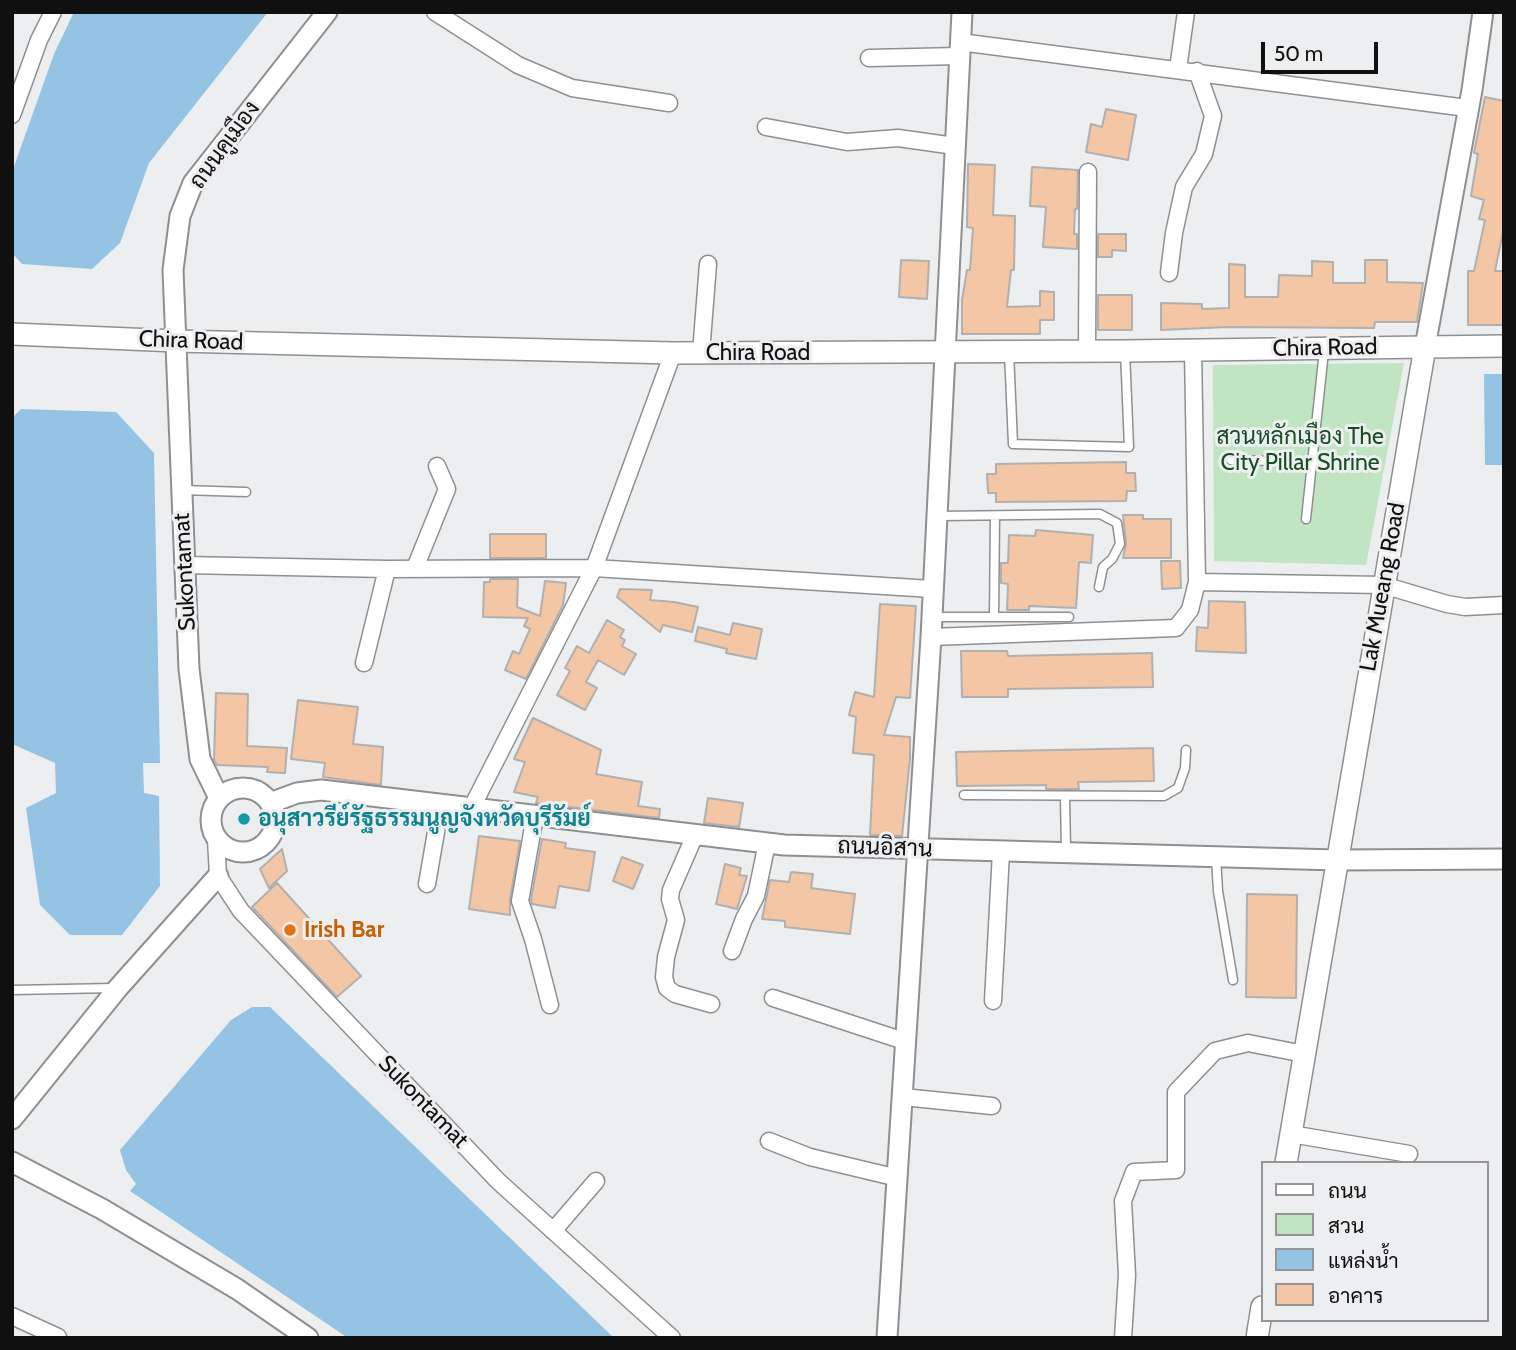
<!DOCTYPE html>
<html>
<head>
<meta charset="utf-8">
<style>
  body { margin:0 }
  #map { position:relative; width:1516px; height:1350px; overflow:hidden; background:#edeef0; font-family:Cabin,Sarabun,sans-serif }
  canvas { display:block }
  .frame { position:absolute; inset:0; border:14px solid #101011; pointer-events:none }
  .legend { position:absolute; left:1261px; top:1161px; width:228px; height:161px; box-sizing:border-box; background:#edeef0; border:2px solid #959597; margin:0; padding:9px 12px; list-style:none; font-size:21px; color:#101011 }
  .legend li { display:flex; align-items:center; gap:14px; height:35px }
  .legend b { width:35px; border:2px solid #959597 }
  .scale { position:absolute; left:1261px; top:42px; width:117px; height:32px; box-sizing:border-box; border:4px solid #101011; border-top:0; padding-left:9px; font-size:21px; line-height:24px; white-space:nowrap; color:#101011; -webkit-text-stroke:5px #edeef0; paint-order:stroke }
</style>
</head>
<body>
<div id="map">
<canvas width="1516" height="1350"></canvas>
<div class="frame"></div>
<ul class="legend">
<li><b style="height:9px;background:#fff"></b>ถนน</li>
<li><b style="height:19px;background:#c1e5c2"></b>สวน</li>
<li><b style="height:19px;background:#95c3e3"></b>แหล่งน้ำ</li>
<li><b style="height:19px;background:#f3c7a5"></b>อาคาร</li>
</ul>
<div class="scale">50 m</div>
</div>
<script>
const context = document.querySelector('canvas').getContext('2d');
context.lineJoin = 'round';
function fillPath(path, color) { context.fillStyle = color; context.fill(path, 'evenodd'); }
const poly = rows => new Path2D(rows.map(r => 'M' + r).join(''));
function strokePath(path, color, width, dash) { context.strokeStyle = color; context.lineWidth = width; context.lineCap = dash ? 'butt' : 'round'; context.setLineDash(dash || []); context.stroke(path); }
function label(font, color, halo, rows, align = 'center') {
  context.font = font + ' Cabin,Sarabun,sans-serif'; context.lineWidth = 6; context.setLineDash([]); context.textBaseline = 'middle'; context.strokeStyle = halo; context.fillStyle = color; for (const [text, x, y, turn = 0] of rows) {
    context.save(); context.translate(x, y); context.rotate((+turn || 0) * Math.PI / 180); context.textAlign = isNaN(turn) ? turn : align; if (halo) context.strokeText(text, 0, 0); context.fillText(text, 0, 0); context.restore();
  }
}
fillPath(poly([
  [1404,363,1366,565,1214,561,1213,365]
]), '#c1e5c2');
fillPath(poly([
  [74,12,268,12,149,163,120,243,92,269,22,264,12,253,12,172,54,54],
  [1484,374,1504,374,1504,465,1485,465],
  [21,409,116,412,154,453,160,763,143,763,144,793,159,796,160,886,122,935,70,935,40,905,26,808,56,793,55,763,12,744,12,418],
  [252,1007,270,1007,614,1338,348,1338,130,1191,136,1184,126,1170,120,1150,231,1020]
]), '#95c3e3');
const building = poly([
  [1485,97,1504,101,1504,227,1495,271,1504,271,1504,325,1468,325,1468,271,1474,271,1485,220,1479,219,1484,200,1471,196,1478,154,1474,153,1485,97],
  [1106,109,1136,115,1128,160,1086,152,1091,124,1102,127,1106,109],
  [968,164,995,165,993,215,1015,216,1014,270,1011,270,1007,307,1040,306,1040,291,1054,292,1054,320,1040,320,1040,334,962,334,962,300,967,270,970,270,973,228,967,227,968,164],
  [1032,167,1078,170,1077,209,1075,209,1074,234,1077,234,1077,249,1043,247,1046,207,1030,206,1032,167],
  [1098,234,1126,234,1126,251,1112,250,1112,257,1098,257,1098,234],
  [901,260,929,261,927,299,899,297,901,260],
  [1365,260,1387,260,1387,282,1423,283,1417,322,1375,322,1374,328,1228,327,1161,330,1161,303,1202,304,1202,309,1229,308,1229,264,1245,265,1245,297,1278,297,1279,275,1312,276,1312,261,1333,262,1333,283,1365,283,1365,260],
  [1098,295,1132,295,1132,330,1098,330,1098,295],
  [1126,462,1126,473,1135,473,1136,491,1127,491,1126,501,996,502,996,493,988,493,987,474,996,474,996,464,1126,462],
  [1123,515,1143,515,1143,519,1171,519,1171,558,1123,558,1126,543,1123,515],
  [1036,530,1093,535,1091,563,1079,562,1076,608,1029,606,1029,610,1007,610,1008,584,1001,583,1001,563,1008,563,1009,535,1035,536,1036,530],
  [490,534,546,534,546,558,490,558,490,534],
  [1161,561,1180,561,1181,588,1162,589,1161,561],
  [490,579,518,579,517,607,540,616,545,581,566,583,563,605,526,679,505,670,513,651,519,654,530,629,524,626,528,618,483,617,484,582,490,582,490,579],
  [620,589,652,590,650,600,674,602,698,607,692,632,663,625,660,632,617,597,620,589],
  [1209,601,1245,602,1246,653,1196,651,1197,627,1208,628,1209,601],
  [880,604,916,606,910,698,896,697,884,735,910,737,910,759,902,836,870,835,874,755,853,753,856,717,849,715,855,692,874,697,880,604],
  [607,620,624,630,620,637,625,640,622,646,636,654,624,675,598,660,586,682,597,688,585,710,557,695,570,671,565,668,577,646,589,653,607,620],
  [733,623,762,629,756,659,726,653,727,649,695,641,698,627,730,635,733,623],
  [961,651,1007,651,1008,656,1152,653,1153,687,1008,689,1008,697,962,697,961,651],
  [216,693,248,694,247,746,287,748,285,773,267,772,268,767,217,765,214,760,216,693],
  [298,700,358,707,353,744,383,747,381,785,323,777,325,763,291,759,298,700],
  [533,718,601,750,596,774,642,782,638,806,660,809,659,818,536,803,538,797,514,792,525,762,514,759,533,718],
  [1153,748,1154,781,1078,782,1079,789,1046,789,1046,785,957,786,956,752,1153,748],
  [708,798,743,803,739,827,704,823,708,798],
  [479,836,520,841,510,899,510,915,469,909,479,836],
  [542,839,566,843,565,848,595,852,589,891,559,886,555,908,532,904,531,900,542,839],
  [282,849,287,871,269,888,260,869,282,849],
  [622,857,643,865,633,889,613,881,622,857],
  [725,864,741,868,739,875,747,876,737,909,716,904,725,864],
  [791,872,813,874,811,888,855,894,850,934,785,927,785,921,762,919,770,880,789,882,791,872],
  [277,883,361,976,337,997,252,907,277,883],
  [1247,894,1297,895,1296,998,1246,997,1247,894]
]);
fillPath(building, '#f3c7a5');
strokePath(building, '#b1b0af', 2);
const service = poly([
  [1009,352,1013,444,1129,447,1125,351],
  [1231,460,1363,463],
  [181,490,246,492],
  [939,516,1100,514,1117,523,1120,544,1112,559,1103,567,1099,587],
  [1306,519,1324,351],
  [932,617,1069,617],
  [994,617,995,516],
  [964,795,1164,796,1178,788,1185,768,1186,750],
  [1065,796,1066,851],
  [1216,857,1218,891,1233,980],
  [12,990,114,988]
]);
const minor = poly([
  [435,12,518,65,572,88,669,103],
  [960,42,1467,108],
  [869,58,959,56],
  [1178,69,1186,12],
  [12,115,39,40,53,12],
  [766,127,847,142,898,138,955,146],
  [1169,273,1174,233,1184,187,1204,154,1213,116,1197,71],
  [1193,350,1197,582,1383,585,1447,604,1465,607,1504,605],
  [1087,351,1088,172],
  [701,353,708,264],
  [184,565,387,569,594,568,932,589],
  [415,568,447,489,437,466],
  [931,637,1176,628,1190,610,1197,582],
  [364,663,387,569],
  [472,807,594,568,673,353],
  [535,816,520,901,533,939,550,1005],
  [695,835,671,890,670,899,676,920,666,957,664,977,667,988,675,994,711,1004],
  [216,838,218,876,241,911,498,1181,672,1338],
  [427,884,441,803],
  [732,951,744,919,756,896,767,843],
  [773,998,907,1042],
  [993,1001,1001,852],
  [903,1097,992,1106],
  [1291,1134,1409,1154],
  [769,1141,810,1157,898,1178],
  [553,1231,596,1181],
  [12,1316,58,1337],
  [1123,1338,1127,1275,1123,1201,1134,1172,1176,1170,1176,1092,1215,1051,1248,1043,1304,1054]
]);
const tertiary = poly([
  [1425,347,1472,90,1483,12],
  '211 820a32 32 0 1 1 64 0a32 32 0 1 1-64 0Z',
  [219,798,200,759,189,669,173,270,180,216,193,183,327,12],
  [270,803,297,793,321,790,784,845,1337,860,1504,859],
  [12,1119,118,988,218,876],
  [12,1162,102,1209,237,1289,308,1338],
  [887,1338,931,637,962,12]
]);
const secondary = poly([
  [12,334,177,341,673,353,1125,351,1504,346],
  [1286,1163,1425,347],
  [1257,1338,1262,1307]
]);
strokePath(service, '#8e8f90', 11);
strokePath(minor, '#8e8f90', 19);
strokePath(tertiary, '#8e8f90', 23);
strokePath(secondary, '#8e8f90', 24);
strokePath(service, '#fff', 8);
strokePath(minor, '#fff', 16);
strokePath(tertiary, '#fff', 19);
strokePath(secondary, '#fff', 21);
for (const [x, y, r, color] of [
  [244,819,7,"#0f9aa8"],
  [290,930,7,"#e8710a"]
]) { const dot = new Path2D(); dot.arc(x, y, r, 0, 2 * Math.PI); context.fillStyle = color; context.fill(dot); strokePath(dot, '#edeef0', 2.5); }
label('23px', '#101011', '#edeef0', [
  ["ถนนคูเมือง",225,145,-54],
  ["Chira Road",191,341,2],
  ["Chira Road",1325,348,-1],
  ["Chira Road",758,353],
  ["Sukontamat",185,572,-93],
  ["Lak Mueang Road",1383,587,-80],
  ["ถนนอิสาน",885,848,2],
  ["Sukontamat",423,1102,46]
]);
label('23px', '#164e1e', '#edeef0', [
  ["สวนหลักเมือง The",1300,437],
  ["City Pillar Shrine",1300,463]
]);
label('bold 23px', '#0d838f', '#edeef0', [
  ["อนุสาวรีย์รัฐธรรมนูญจังหวัดบุรีรัมย์",258,819]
], 'left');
label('bold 23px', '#c56008', '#edeef0', [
  ["Irish Bar",304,930]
], 'left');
</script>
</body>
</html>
